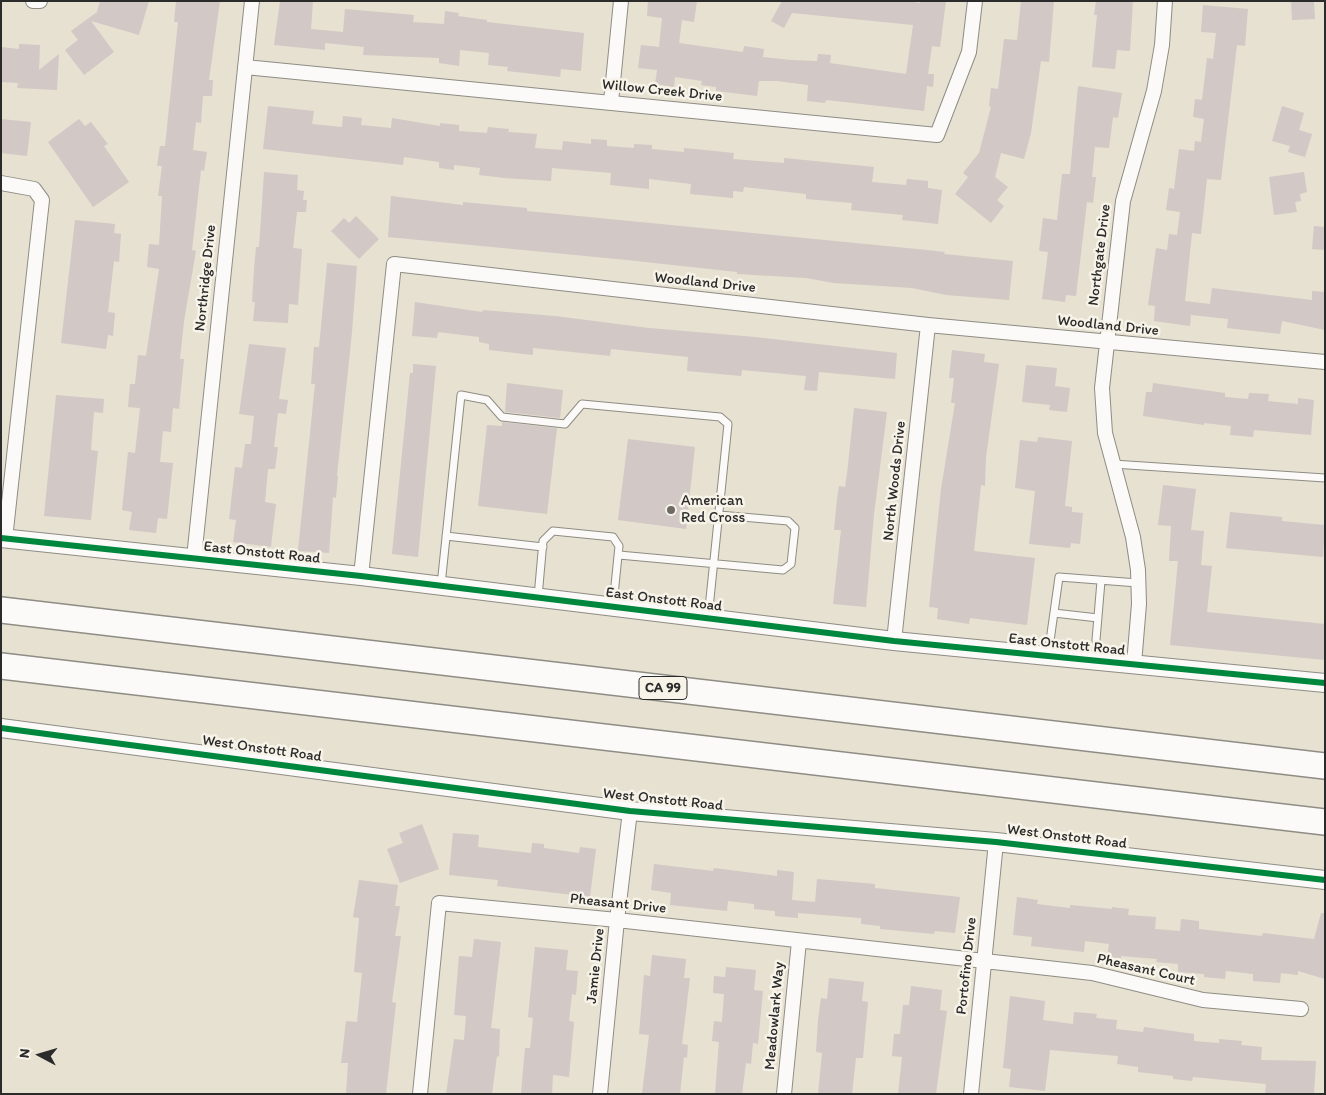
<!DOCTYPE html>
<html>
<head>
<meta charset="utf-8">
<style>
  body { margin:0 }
  #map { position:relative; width:1326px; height:1095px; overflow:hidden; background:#e6e1d1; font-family:Itim,sans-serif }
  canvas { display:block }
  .frame { position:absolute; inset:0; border:2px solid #2b2b2b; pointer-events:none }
  .north { position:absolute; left:15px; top:1030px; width:50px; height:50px; -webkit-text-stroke:4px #f7f3e8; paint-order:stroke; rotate:276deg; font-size:14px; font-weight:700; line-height:20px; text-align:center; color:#2b2b2b }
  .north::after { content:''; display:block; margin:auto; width:18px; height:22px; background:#2b2b2b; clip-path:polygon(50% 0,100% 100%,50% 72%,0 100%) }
</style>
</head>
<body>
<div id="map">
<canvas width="1326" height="1095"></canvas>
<div class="frame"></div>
<div class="north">N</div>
</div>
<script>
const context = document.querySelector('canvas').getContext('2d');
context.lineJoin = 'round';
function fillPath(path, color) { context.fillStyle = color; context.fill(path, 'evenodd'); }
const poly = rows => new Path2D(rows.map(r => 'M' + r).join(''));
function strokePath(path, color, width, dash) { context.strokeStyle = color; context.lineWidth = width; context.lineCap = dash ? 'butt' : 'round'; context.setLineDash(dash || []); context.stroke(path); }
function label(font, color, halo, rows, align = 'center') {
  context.font = font + ' Itim,sans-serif'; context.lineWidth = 5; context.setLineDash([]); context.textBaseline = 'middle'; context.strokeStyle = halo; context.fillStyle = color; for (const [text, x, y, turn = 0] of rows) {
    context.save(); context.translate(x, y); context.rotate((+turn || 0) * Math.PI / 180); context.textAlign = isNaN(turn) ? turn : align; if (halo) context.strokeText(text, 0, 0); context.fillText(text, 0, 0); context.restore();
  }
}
fillPath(poly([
  [100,1,149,1,139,35,91,21,114,52,84,75,65,50,78,40,71,31,97,12],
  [176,1,220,1,209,80,213,80,212,96,203,96,201,123,196,122,193,150,207,152,204,171,201,170,192,250,196,251,184,321,180,359,184,359,179,409,173,408,171,432,163,431,160,462,173,463,167,519,158,518,156,533,129,530,132,512,122,510,128,452,135,453,140,408,128,407,130,384,135,384,138,355,146,356,159,269,147,267,149,244,159,245,162,196,158,196,162,166,157,166,160,146,165,146,168,117,178,22,174,22],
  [280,1,313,1,311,29,343,32,345,9,414,15,413,22,444,24,445,11,459,13,458,16,487,20,487,22,584,33,581,71,561,69,560,77,507,71,508,67,488,65,489,53,460,50,459,66,439,63,439,58,363,55,364,47,325,43,325,50,274,45],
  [648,1,697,1,694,22,682,20,679,43,743,52,744,46,764,49,763,57,791,60,817,61,818,54,831,55,830,63,906,74,913,25,792,13,784,28,771,21,782,1,906,1,920,3,920,1,946,1,940,47,932,46,928,74,934,74,933,87,927,86,924,111,826,100,825,103,807,101,808,85,777,81,759,81,757,96,716,91,716,87,701,85,702,81,675,77,674,87,655,84,657,70,638,68,641,45,659,47,662,18,647,16],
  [1021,1,1054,1,1049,62,1041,61,1031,133,1024,159,1001,153,995,177,1008,187,997,200,1004,206,991,223,955,194,968,177,963,173,979,153,991,107,989,106,991,88,998,89,1004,39,1017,40],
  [1096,1,1133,1,1130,51,1117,50,1115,69,1092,67,1097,15,1094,15],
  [1291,1,1314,1,1315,19,1292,20],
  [1203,5,1248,9,1245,46,1237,45,1221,180,1207,179,1201,234,1192,233,1185,301,1210,304,1212,288,1312,300,1312,291,1325,292,1325,330,1282,321,1280,334,1227,328,1228,319,1191,315,1190,326,1154,321,1155,306,1148,305,1156,248,1167,250,1169,234,1177,235,1180,212,1166,210,1169,188,1174,189,1179,149,1194,151,1195,141,1201,142,1204,119,1193,117,1195,99,1202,100,1207,58,1213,59,1216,33,1201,32],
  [19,44,40,45,39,70,59,54,57,90,17,88,18,83,1,82,1,47,19,49],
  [1078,86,1122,93,1118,118,1113,117,1109,148,1095,147,1092,177,1096,177,1093,203,1087,202,1076,296,1066,295,1065,302,1042,299,1048,252,1039,251,1043,218,1057,220,1062,174,1070,174],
  [268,106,314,111,312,124,342,127,343,116,362,118,361,125,391,128,392,118,440,126,440,123,459,125,459,131,487,133,488,127,509,129,508,132,537,134,535,148,562,150,563,141,591,144,591,139,607,140,607,146,634,148,634,144,652,145,652,149,684,152,684,148,734,153,733,159,758,161,784,163,784,158,874,167,872,182,906,185,907,179,928,181,928,188,942,190,938,224,902,220,903,215,851,210,852,203,806,199,806,194,744,187,743,192,733,191,733,198,690,194,691,184,649,179,649,189,610,185,611,173,552,168,551,181,504,178,479,175,480,168,454,165,454,170,439,168,439,162,404,157,403,165,263,149],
  [1282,106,1304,113,1299,130,1312,134,1305,157,1288,152,1290,146,1272,141],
  [1,119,31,122,27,156,1,153],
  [79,119,85,126,91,122,108,144,104,146,129,182,93,207,48,142],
  [264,172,298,175,297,190,304,191,303,200,307,200,306,212,297,212,293,248,302,249,298,305,289,304,288,323,253,321,255,302,252,302,254,270,256,247,259,247],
  [1304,172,1307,192,1300,194,1301,201,1295,202,1297,212,1274,215,1269,177],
  [391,196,463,205,463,202,527,208,527,211,917,249,945,252,944,254,1013,261,1009,300,946,295,912,288,834,283,806,278,737,274,737,272,627,260,388,237],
  [356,216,379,239,359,259,331,231,344,218,349,223],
  [75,220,115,224,114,233,121,234,119,262,114,261,108,312,115,313,113,336,108,335,106,349,61,343],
  [1314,226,1325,227,1325,250,1312,249],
  [327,263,357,266,352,332,337,475,338,476,336,498,333,497,329,553,298,551,315,384,311,384,314,347,319,347],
  [415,302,482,312,483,310,555,316,649,328,755,337,897,353,895,379,819,372,817,391,804,390,806,376,742,370,741,376,687,371,688,357,611,349,610,356,544,349,533,348,533,355,489,350,489,344,479,342,479,337,438,332,437,338,412,336],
  [249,344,286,348,279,399,288,400,286,414,278,413,274,447,278,447,275,469,268,469,265,502,276,504,271,547,233,542,236,520,229,519,235,467,242,468,245,444,251,444,254,416,239,414],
  [952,350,985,354,984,362,999,364,986,457,985,486,981,485,974,551,1035,558,1027,625,970,618,969,624,937,619,938,608,929,607,941,489,955,403,951,403,954,378,949,378],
  [413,364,436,366,418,557,392,554,410,373,413,373],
  [1026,365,1057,368,1055,386,1070,388,1067,412,1049,410,1050,405,1022,402],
  [507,383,563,390,560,418,505,412],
  [1153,383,1225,393,1225,397,1248,399,1249,393,1269,394,1268,401,1298,404,1298,398,1314,400,1311,435,1254,430,1253,437,1230,435,1231,426,1204,423,1204,425,1143,416,1146,392,1152,392],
  [56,395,104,399,103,413,94,412,91,450,98,451,91,520,44,516],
  [854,408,887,412,874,514,866,607,833,604,841,530,834,530,837,499,839,486,845,487,847,474],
  [502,422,557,428,547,514,478,506,487,425,502,426],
  [1038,437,1072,441,1065,506,1072,507,1072,512,1083,513,1080,544,1071,543,1070,548,1029,544,1035,491,1015,488,1020,440,1037,442],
  [628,439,695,447,686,529,618,520],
  [1163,485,1196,489,1191,530,1204,531,1201,565,1212,566,1207,612,1325,624,1325,660,1170,645,1178,561,1169,561,1171,526,1158,525],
  [1230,512,1282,517,1282,521,1325,525,1323,557,1226,548],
  [422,824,439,869,400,883,387,849,403,843,399,833],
  [453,833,479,835,478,847,531,853,532,843,544,844,544,848,579,853,580,847,596,849,590,897,497,886,498,880,449,875],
  [654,864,713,871,714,868,777,876,777,870,794,872,792,900,815,902,817,879,875,884,875,888,960,897,955,933,935,931,934,934,880,929,880,926,861,924,861,918,798,913,798,918,775,916,775,911,754,909,754,904,728,901,727,911,670,905,671,893,651,890],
  [359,880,398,885,395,906,400,906,395,936,401,936,392,1002,396,1003,386,1094,346,1094,348,1063,341,1063,346,1021,357,1022,362,973,354,972,359,918,353,917],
  [1017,897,1038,900,1037,904,1070,908,1070,905,1112,909,1112,907,1129,909,1128,915,1156,917,1155,929,1180,931,1181,919,1199,921,1199,929,1262,936,1263,933,1314,939,1321,913,1325,913,1325,979,1298,971,1298,975,1281,973,1280,983,1253,981,1253,974,1226,971,1225,979,1204,977,1204,974,1178,972,1178,964,1156,962,1157,959,1121,956,1121,958,1107,957,1109,944,1085,941,1084,952,1031,946,1032,937,1013,935],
  [474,939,501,942,491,1028,500,1029,499,1057,497,1056,492,1094,446,1094,454,1039,464,1040,466,1016,454,1015,459,956,472,957],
  [535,947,568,950,566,970,578,971,576,995,572,994,569,1021,574,1022,569,1077,553,1075,552,1094,521,1093,525,1048,530,1048,533,1018,528,1017],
  [652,955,686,959,684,978,690,978,682,1044,688,1045,687,1058,684,1057,680,1094,642,1094,649,1035,639,1034,644,975,650,976],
  [726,967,756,970,754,990,763,991,758,1044,753,1043,751,1064,746,1063,742,1094,715,1094,719,1042,712,1041,714,1021,722,1022,724,994,713,993,714,976,725,977],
  [829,978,864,982,862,1001,868,1002,863,1058,856,1058,852,1094,818,1094,822,1053,816,1052,818,1020,821,998,827,999],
  [911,986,942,990,940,1010,947,1011,936,1094,898,1094,902,1057,892,1056,894,1034,900,1034,903,1005,909,1005],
  [1010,996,1045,1001,1043,1020,1073,1024,1074,1012,1097,1014,1096,1018,1117,1020,1116,1029,1143,1032,1144,1027,1194,1034,1194,1041,1219,1043,1219,1039,1242,1041,1241,1045,1262,1047,1261,1060,1316,1061,1314,1094,1265,1094,1266,1084,1193,1077,1192,1081,1173,1079,1173,1076,1138,1072,1138,1067,1117,1064,1118,1056,1050,1050,1045,1091,1009,1087,1011,1069,1003,1068]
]), '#d2c8c5');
const service = poly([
  [1113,464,1325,478],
  [446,536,543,547],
  [619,555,783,570,791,564,795,528,788,521,719,515],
  [441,585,461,395,487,400,502,417,565,424,582,404,720,417,728,424,708,618],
  [538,597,543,541,553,531,613,537,619,546,613,605],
  [1054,613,1098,618],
  [1096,640,1101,581],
  [1048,655,1059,577,1138,583]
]);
const minor = poly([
  [33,1,40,1],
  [245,67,937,135,969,52,975,1],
  [611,102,621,1],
  [1,183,34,189,42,200,5,539],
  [194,558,252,1],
  [361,576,394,264,928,325,1325,362],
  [894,641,928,325],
  [1134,664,1139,604,1138,570,1133,537,1105,433,1102,388,1123,201,1154,91,1162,45,1165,1],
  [420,1094,439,903,617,920,1092,973,1203,1000,1301,1009],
  [600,1094,617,920,630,811],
  [784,1094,799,941],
  [971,1094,996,842]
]);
const tertiary = poly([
  [1,538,361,576,894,641,1325,683],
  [1,728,630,811,996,842,1325,880]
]);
const motorway = poly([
  [1,610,1325,766],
  [1,666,1325,822]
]);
strokePath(service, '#8e8c84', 9);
strokePath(minor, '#8e8c84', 16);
strokePath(tertiary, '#8e8c84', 20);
strokePath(motorway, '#8e8c84', 28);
strokePath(service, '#fbfaf8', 7);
strokePath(minor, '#fbfaf8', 14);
strokePath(tertiary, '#fbfaf8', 18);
strokePath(motorway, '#fbfaf8', 25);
strokePath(poly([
  [1,538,361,576,894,641,1325,683],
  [1,728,630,811,996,842,1325,880]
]), '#00873e', 6);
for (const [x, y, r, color] of [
  [671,510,5,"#6c6b65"]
]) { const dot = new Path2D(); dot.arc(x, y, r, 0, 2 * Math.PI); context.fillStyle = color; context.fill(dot); strokePath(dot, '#f7f3e8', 2); }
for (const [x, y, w] of [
  [663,688,48]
]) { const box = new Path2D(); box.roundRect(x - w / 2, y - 11.5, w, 23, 4); context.fillStyle = '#f7f3e8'; context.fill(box); strokePath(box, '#2b2b2b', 1); }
label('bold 14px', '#2b2b2b', null, [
  ["CA 99",663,688]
]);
label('15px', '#2b2b2b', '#f7f3e8', [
  ["Willow Creek Drive",662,91,6],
  ["Northgate Drive",1100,255,-83],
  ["Northridge Drive",206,278,-84],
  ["Woodland Drive",705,283,6],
  ["Woodland Drive",1108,326,6],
  ["North Woods Drive",895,481,-84],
  ["East Onstott Road",262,553,6],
  ["East Onstott Road",664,600,7],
  ["East Onstott Road",1067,645,6],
  ["West Onstott Road",262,749,8],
  ["West Onstott Road",663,800,6],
  ["West Onstott Road",1067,837,7],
  ["Pheasant Drive",618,904,6],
  ["Jamie Drive",596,966,-84],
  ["Portofino Drive",967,966,-84],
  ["Pheasant Court",1146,970,13],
  ["Meadowlark Way",775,1016,-85]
]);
label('15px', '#2b2b2b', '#f7f3e8', [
  ["American",681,501],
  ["Red Cross",681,518]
], 'left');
</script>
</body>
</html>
